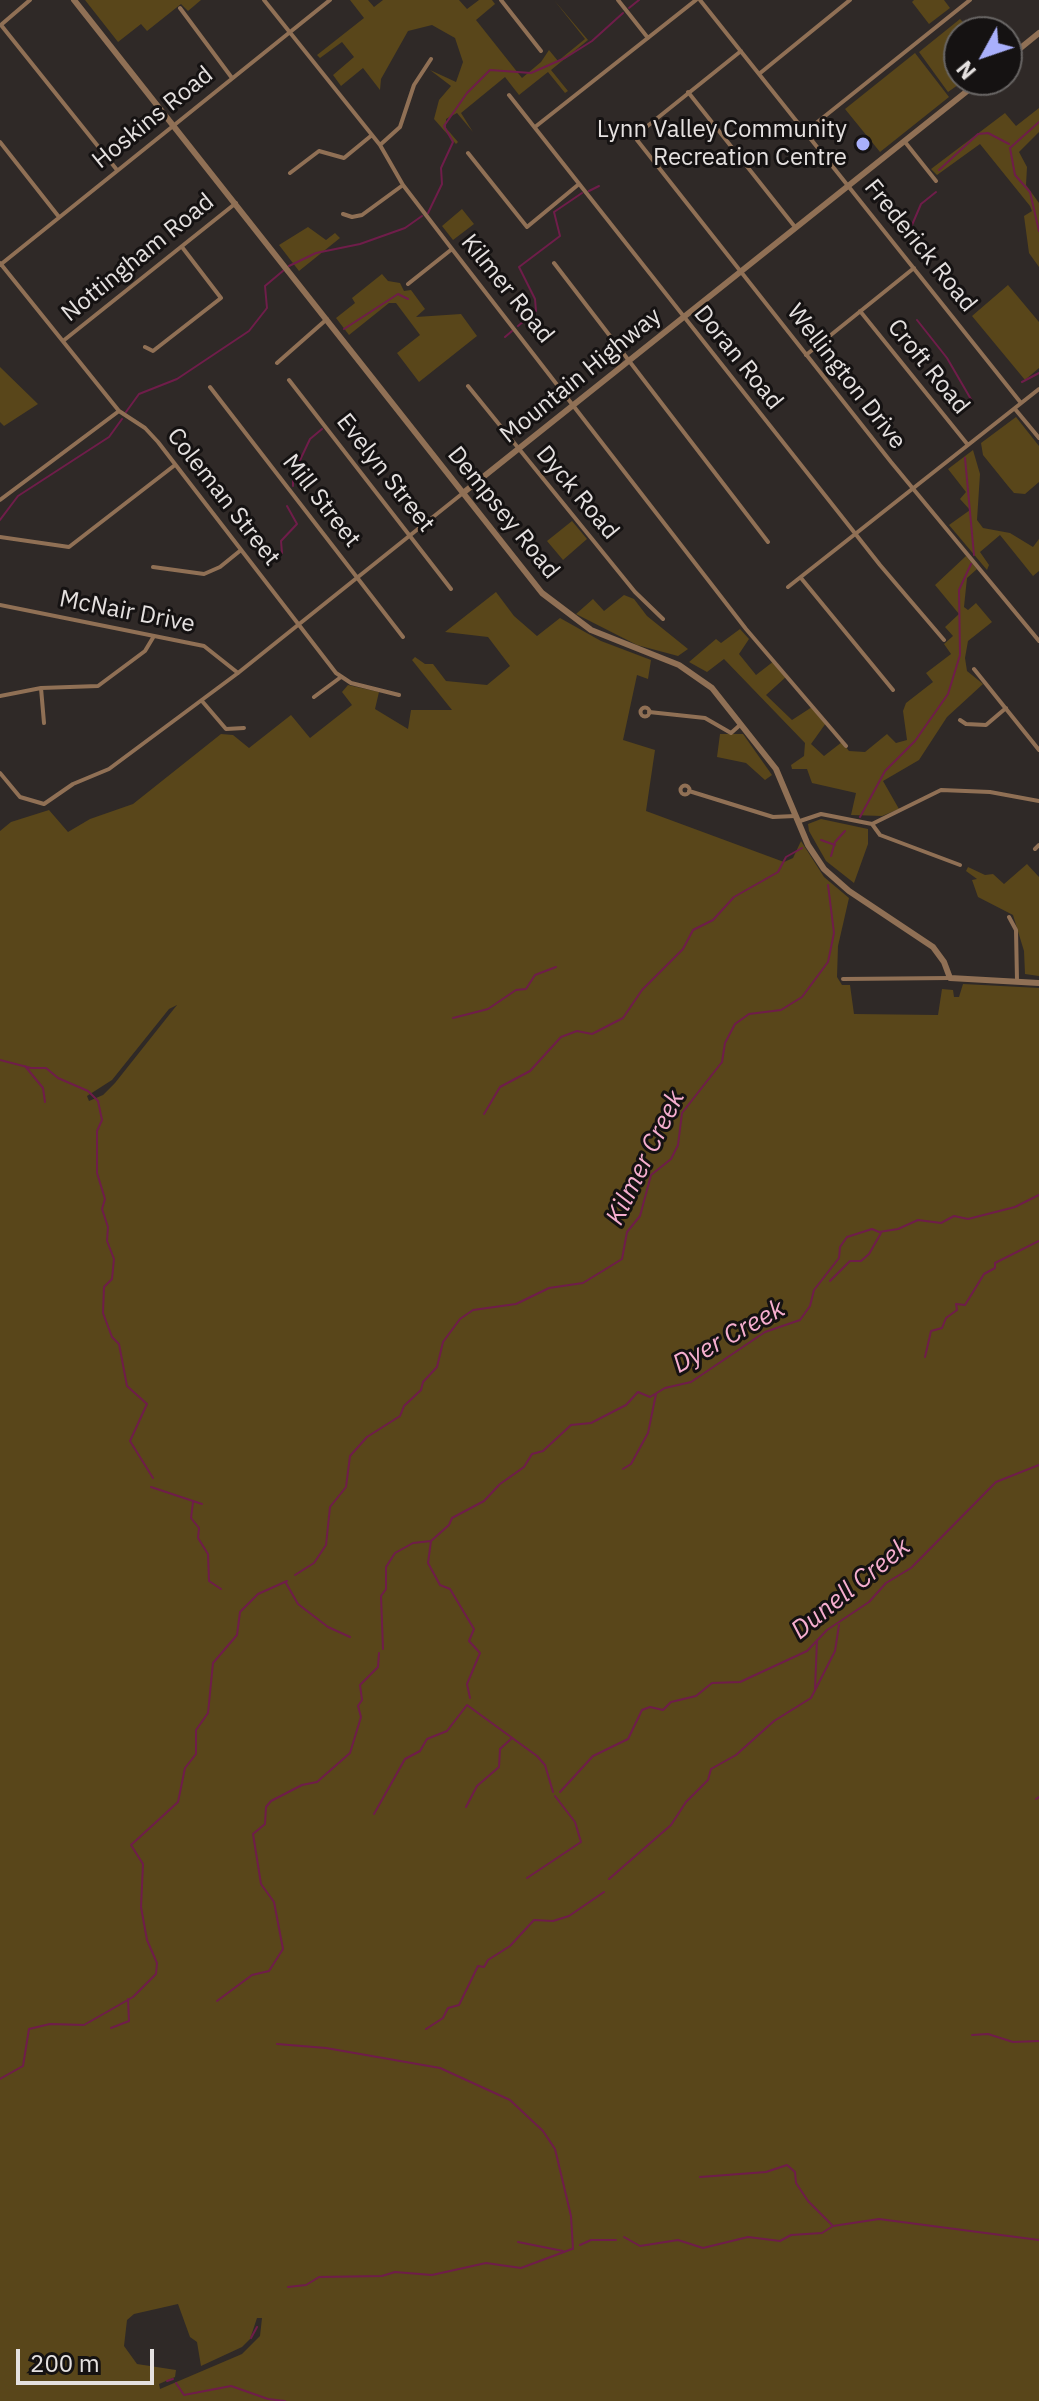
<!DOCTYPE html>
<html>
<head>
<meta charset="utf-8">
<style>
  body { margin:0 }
  #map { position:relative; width:1039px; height:2401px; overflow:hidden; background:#2f2927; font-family:"IBM Plex Sans",sans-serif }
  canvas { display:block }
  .north { position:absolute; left:943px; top:16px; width:80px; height:80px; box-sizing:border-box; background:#151212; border:2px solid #686564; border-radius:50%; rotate:230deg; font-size:22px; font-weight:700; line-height:32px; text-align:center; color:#e5e1e0 }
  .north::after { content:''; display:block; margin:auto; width:28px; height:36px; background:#a9b0fc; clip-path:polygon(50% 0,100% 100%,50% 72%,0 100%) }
  .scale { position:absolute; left:16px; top:2349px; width:138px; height:36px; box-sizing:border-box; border:4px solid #e5e1e0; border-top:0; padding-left:10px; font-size:24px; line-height:28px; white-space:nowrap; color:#e5e1e0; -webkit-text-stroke:6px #151212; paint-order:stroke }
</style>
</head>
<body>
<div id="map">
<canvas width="1039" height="2401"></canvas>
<div class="north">N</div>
<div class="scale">200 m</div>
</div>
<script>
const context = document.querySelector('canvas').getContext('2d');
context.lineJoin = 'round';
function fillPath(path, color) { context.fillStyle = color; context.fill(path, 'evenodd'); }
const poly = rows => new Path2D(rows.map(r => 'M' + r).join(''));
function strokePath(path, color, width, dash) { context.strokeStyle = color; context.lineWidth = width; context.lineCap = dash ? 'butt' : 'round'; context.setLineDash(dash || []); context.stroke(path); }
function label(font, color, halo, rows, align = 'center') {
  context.font = font + ' "IBM Plex Sans",sans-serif'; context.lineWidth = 6; context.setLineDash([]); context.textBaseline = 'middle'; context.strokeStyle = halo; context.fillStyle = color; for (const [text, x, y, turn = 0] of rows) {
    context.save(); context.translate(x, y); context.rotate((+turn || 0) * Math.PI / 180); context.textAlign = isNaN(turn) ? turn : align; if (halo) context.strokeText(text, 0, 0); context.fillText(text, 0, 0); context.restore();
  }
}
fillPath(poly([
  [85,0,201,0,188,11,181,4,147,31,141,24,118,42],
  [350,0,368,0,374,7,383,0,459,0,467,9,479,0,492,0,495,4,476,20,522,78,541,62,549,50,558,61,585,39,554,0,588,40,551,70,568,91,565,93,548,72,519,95,505,77,461,113,473,132,457,113,446,119,446,128,458,142,456,144,434,119,439,100,451,86,430,70,456,82,463,62,455,38,432,25,408,31,381,79,380,90,363,68,341,86,333,75,354,57,342,42,320,58,317,55,364,18],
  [914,0,944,0,950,8,929,24,912,2],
  [960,19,973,32,959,32,959,80,965,80,948,92,919,52],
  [915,53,949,97,880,152,845,109],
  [1039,108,1039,132,1019,152,1027,167,1026,185,1039,203,1039,267,1029,253,1024,216,1032,211,1030,206,980,144,937,175,931,169,1005,113,1016,126],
  [462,209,474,224,453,240,442,226],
  [308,227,326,240,335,233,340,238,299,271,279,245],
  [382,274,388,281,400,283,404,291,411,290,425,309,416,317,461,314,477,336,419,382,397,353,420,335,396,303,389,303,349,335,336,318,355,303,352,298],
  [1008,285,1039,322,1039,368,1025,380,972,316],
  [0,367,38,404,4,426,0,422],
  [1016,417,1039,446,1039,482,1025,494,1014,493,1008,486,983,455,981,443],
  [973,450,980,474,977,520,983,528,1010,533,1033,547,1039,539,1039,571,1033,576,1000,535,980,552,989,565,987,570,949,525,970,510,960,499,966,492,948,469],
  [572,521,587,539,563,560,547,541],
  [966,556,977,569,967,578,964,607,968,610,976,603,992,622,968,641,965,658,967,671,983,684,947,717,919,760,883,781,899,809,882,816,851,815,856,793,812,783,807,769,792,769,791,765,804,756,805,743,724,659,707,672,689,662,716,639,721,643,740,629,749,639,739,654,756,675,774,661,787,676,766,695,792,720,812,707,826,723,811,744,824,756,842,742,849,751,865,752,887,734,896,743,907,740,903,711,906,703,933,682,926,673,951,654,944,644,953,636,945,627,959,614,935,585],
  [496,592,514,616,537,636,560,618,601,641,651,660,648,679,637,675,623,740,655,750,646,811,784,862,793,858,801,841,824,877,849,898,838,946,837,977,842,985,850,985,854,1014,938,1015,942,989,953,990,954,997,959,997,963,984,1039,988,1039,2401,0,2401,0,831,11,822,49,810,68,832,90,819,133,804,221,734,233,735,249,748,291,715,310,738,352,705,342,692,348,685,379,692,375,709,408,729,411,710,452,710,412,660,415,657,425,664,433,664,446,681,487,685,510,666,488,637,445,632],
  [177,1005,115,1083,103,1095,89,1101,87,1096,112,1080,169,1009],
  [178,2304,190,2337,197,2342,201,2366,242,2347,250,2339,257,2318,262,2318,260,2336,242,2354,160,2389,159,2384,175,2377,176,2370,137,2364,124,2346,127,2320,134,2314],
  [624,595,634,599,647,616,688,649,678,656,637,645,576,614,593,599,604,611],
  [720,734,743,734,772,775,765,780,746,763,717,757],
  [821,819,868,829,868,844,854,883,826,861,809,831,808,824],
  [1027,864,1039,877,1039,976,1025,974,1024,951,1013,915,978,897,972,880,977,879,966,871,968,867,985,875,993,874,1004,884]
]), '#59461a');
strokePath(poly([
  [629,8,639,0],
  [1039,122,1010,148,1015,175,1030,192,1039,231],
  [939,170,978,134,988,133,1009,144],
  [589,191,599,186],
  [428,213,442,184,441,168,453,142,444,126,467,93,490,70,531,73,565,58,592,41,623,13],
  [912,225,921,204,936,192],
  [289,266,316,253,360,244,405,228,422,216],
  [917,320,947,358,972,401],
  [518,326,536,311,535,299,519,267,560,236,554,212,582,193],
  [344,329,398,294,408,299],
  [505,337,512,331],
  [1022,382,1039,373],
  [126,412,139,394,177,379,249,331,267,308,265,286,284,270],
  [965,458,974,555],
  [293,486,293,475,310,439,322,429],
  [0,520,18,496,109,437,122,419],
  [266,566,282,553,281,541,297,524,287,506],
  [860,817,885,771,915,741,948,694,960,655,959,590,971,564],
  [821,840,835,845],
  [831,856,835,842,845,831],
  [453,1018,488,1009,516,990,526,989,535,975,556,967],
  [0,1060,31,1068,46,1068,58,1078,88,1091,98,1101,102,1120,97,1131,97,1173,105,1199,102,1209,108,1227,107,1241,114,1259,112,1279,104,1287,103,1313,112,1337,119,1344,127,1386,147,1404,130,1441,153,1478],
  [25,1066,43,1088,45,1102],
  [484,1114,500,1087,530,1071,561,1037,577,1031,592,1034,623,1018,642,990,683,949,693,930,713,920,734,897,778,872,786,857,802,848],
  [830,1281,850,1261,861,1261,869,1254,881,1233],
  [925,1357,931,1331,942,1328,946,1318,957,1310,956,1304,965,1305,984,1274,995,1268,995,1263,1039,1241],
  [623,1469,631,1464,648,1433,656,1394],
  [151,1487,202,1504],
  [193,1502,191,1518,199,1528,198,1538,208,1554,209,1581,221,1589],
  [431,1541,428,1563,440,1585,450,1589,474,1629,469,1641,480,1653,467,1684,470,1698],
  [295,1575,314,1563,326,1545,330,1507,346,1487,350,1456,367,1437,400,1416,404,1406,421,1390,423,1382,437,1367,443,1342,460,1319,473,1310,516,1304,549,1288,583,1283,622,1259,627,1232,640,1216,651,1175,671,1159,678,1145,682,1113,722,1062,725,1043,735,1024,749,1014,781,1010,802,997,828,962,834,933,828,885],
  [286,1583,298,1604,328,1627,350,1637],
  [383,1649,381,1596,386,1589,386,1567,395,1553,413,1543,431,1541,449,1525,452,1518,484,1501,500,1484,524,1467,532,1454,543,1451,571,1425,591,1423,626,1405,638,1392,650,1397,665,1388,691,1382,765,1332,800,1320,810,1306,814,1290,839,1258,840,1247,847,1237,872,1229,879,1232,898,1229,918,1220,941,1223,954,1216,968,1219,1015,1207,1039,1195],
  [815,1689,817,1640],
  [560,1792,593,1756,628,1739,642,1710,650,1707,663,1710,671,1702,696,1696,712,1683,740,1682,807,1651,827,1630,869,1602,886,1583,911,1568,996,1482,1039,1465],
  [1036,1799,1039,1797],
  [466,1807,477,1786,499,1767,500,1749,512,1738],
  [374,1814,405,1759,420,1751,427,1739,447,1731,467,1705,537,1756,545,1765,553,1792],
  [527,1878,581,1842,575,1822,555,1796],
  [609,1879,671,1825,686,1802,708,1780,711,1769,736,1755,774,1721,811,1698,835,1651,839,1625],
  [217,2001,252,1975,269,1971,283,1949,274,1902,261,1884,253,1834,265,1824,266,1807,271,1801,302,1785,317,1782,350,1753,361,1717,358,1706,362,1700,360,1685,378,1667,379,1653],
  [111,2028,129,2021,128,1999],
  [426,2029,443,2018,448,2008,459,2005,478,1966,484,1967,488,1960,510,1946,534,1920,553,1921,569,1916,604,1892],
  [972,2035,988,2034,1013,2042,1039,2041],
  [277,2044,326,2048,440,2068,510,2100,543,2131,555,2149,571,2216,573,2249],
  [0,2079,23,2066,29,2029,50,2024,84,2025,133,1997,156,1974,157,1963,147,1940,141,1907,143,1864,131,1845,178,1802,185,1768,196,1754,196,1730,208,1713,213,1663,237,1635,240,1612,258,1594,287,1581],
  [700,2177,766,2172,787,2165,795,2172,796,2183,808,2201,832,2225],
  [624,2237,640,2246,678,2240,703,2248,748,2237,780,2241,791,2235,822,2233,833,2226,879,2219,1039,2240],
  [518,2242,563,2251],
  [580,2245,591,2240,616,2240],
  [288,2287,306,2285,319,2277,382,2276,395,2272,432,2275,486,2263,521,2268,572,2249],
  [251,2338,257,2327],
  [167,2381,173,2379],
  [176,2383,184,2395,231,2386,268,2399,285,2401]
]), '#6f1d4a', 2);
strokePath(poly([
  [264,0,380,145,403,185,452,249,746,629,846,746],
  [501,0,541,51],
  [618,0,648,38],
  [700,0,1021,403],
  [180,8,232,78],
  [2,24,30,0],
  [1,25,117,170],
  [741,51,640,132,637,140,891,462,1039,641],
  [759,74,850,0],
  [688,92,795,227],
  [509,95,880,565,944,640],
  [535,127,696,0],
  [805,132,970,0],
  [0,142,59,217],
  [905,142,936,181],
  [380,145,400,127,414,85,431,59],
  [468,153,527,227,579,184],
  [290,173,319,151,344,158,372,135],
  [343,214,352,217,362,215,403,185],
  [0,263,119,411,145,428,158,442,336,673,351,683,399,695],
  [554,263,768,542],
  [0,265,330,0],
  [408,284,452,249],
  [860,311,968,445],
  [63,341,236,203],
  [145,347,153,351,221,298,182,247],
  [806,355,914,268],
  [277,363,327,319],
  [289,380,451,589],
  [468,386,635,592,663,619],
  [210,387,403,637],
  [1015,409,1039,438],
  [0,500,119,411],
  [0,537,69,547,175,465],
  [153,567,204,574,220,567,241,550],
  [801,578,893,690],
  [788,587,1039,389],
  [0,605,204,646,238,673],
  [974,669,1039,750],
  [41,688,44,723],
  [0,696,41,688,98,686,145,651,154,636],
  [314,697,341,677],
  [202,701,226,729,244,728],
  '640.5 712a4.5 4.5 0 1 1 9 0a4.5 4.5 0 1 1-9 0Z',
  [649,712,705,718,731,733,740,725],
  [960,720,966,724,986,725,1006,708],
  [0,773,20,797,44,804,73,784,109,769,238,673,463,493],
  '680.5 790a4.5 4.5 0 1 1 9 0a4.5 4.5 0 1 1-9 0Z',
  [689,791,773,817,795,816],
  [800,821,821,814,872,824,941,790,990,792,1039,801],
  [872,824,880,835,960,865],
  [1035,849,1039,845],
  [1009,917,1016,930,1017,980],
  [843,979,950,978]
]), '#907055', 4);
strokePath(poly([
  [74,0,542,593,591,630,679,665,712,688,776,769,808,845,824,869,849,891,933,947,944,962,950,978,1039,983],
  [1007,59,1039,33],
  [463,493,981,80]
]), '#907055', 6);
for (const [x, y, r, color] of [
  [863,144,8,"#a9b0fc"]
]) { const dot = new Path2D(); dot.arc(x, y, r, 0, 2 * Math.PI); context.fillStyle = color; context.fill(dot); strokePath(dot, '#151212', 3); }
label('24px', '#e5e1e0', '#151212', [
  ["Hoskins Road",153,118,-39],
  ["Frederick Road",920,246,51],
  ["Nottingham Road",138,258,-39],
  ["Kilmer Road",507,289,51],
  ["Doran Road",738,358,51],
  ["Croft Road",928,367,51],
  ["Mountain Highway",581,376,-39],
  ["Wellington Drive",846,377,52],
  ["Evelyn Street",385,473,52],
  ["Dyck Road",577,493,50],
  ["Coleman Street",223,497,52],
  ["Mill Street",321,501,52],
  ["Dempsey Road",503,513,51],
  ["McNair Drive",127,612,11]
]);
label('24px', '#e5e1e0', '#151212', [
  ["Lynn Valley Community",847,130],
  ["Recreation Centre",847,158]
], 'right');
label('italic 26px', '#f6aecf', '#151212', [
  ["Kilmer Creek",646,1158,-64],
  ["Dyer Creek",729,1337,-29],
  ["Dunell Creek",851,1589,-39]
]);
</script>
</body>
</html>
